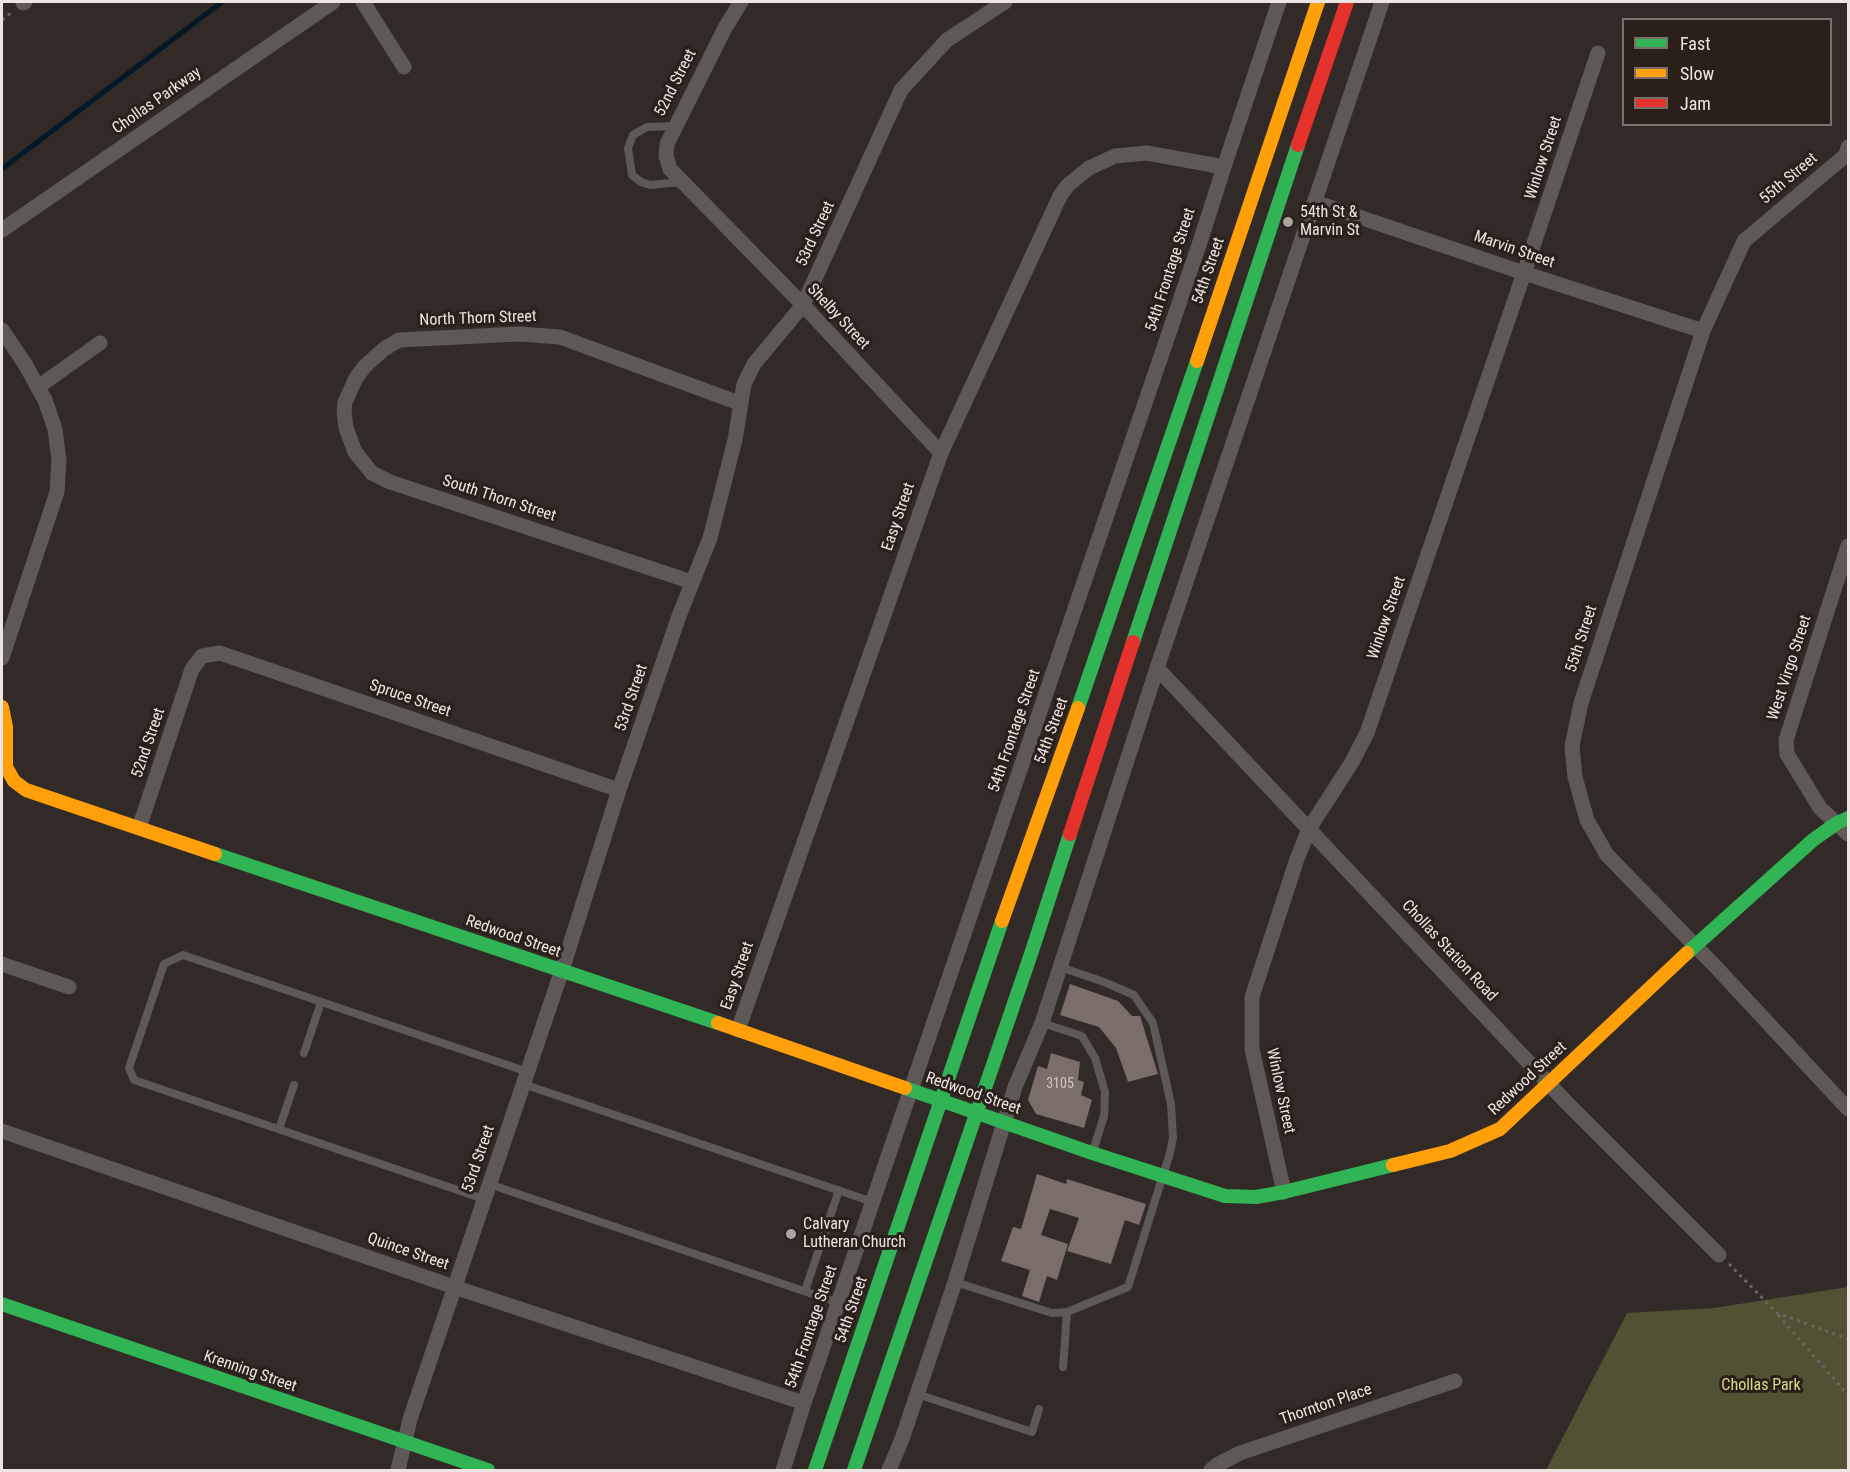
<!DOCTYPE html>
<html>
<head>
<meta charset="utf-8">
<style>
  body { margin:0 }
  #map { position:relative; width:1850px; height:1472px; overflow:hidden; background:#312a27; font-family:"Roboto Condensed",sans-serif }
  canvas { display:block }
  .frame { position:absolute; inset:0; border:3px solid #eee5e2; pointer-events:none }
  .legend { position:absolute; left:1622px; top:18px; width:210px; height:108px; box-sizing:border-box; background:#2b1f1a; border:2px solid #796e6a; margin:0; padding:8px 10px; list-style:none; font-size:18px; color:#eee5e2 }
  .legend li { display:flex; align-items:center; gap:12px; height:30px }
  .legend b { width:30px; border:2px solid #796e6a }
</style>
</head>
<body>
<div id="map">
<canvas width="1850" height="1472"></canvas>
<div class="frame"></div>
<ul class="legend">
<li><b style="height:8px;background:#30b455"></b>Fast</li>
<li><b style="height:8px;background:#ff9f0a"></b>Slow</li>
<li><b style="height:8px;background:#e5322d"></b>Jam</li>
</ul>
</div>
<script>
const context = document.querySelector('canvas').getContext('2d');
context.lineJoin = 'round';
function fillPath(path, color) { context.fillStyle = color; context.fill(path, 'evenodd'); }
const poly = rows => new Path2D(rows.map(r => 'M' + r).join(''));
function strokePath(path, color, width, dash) { context.strokeStyle = color; context.lineWidth = width; context.lineCap = dash ? 'butt' : 'round'; context.setLineDash(dash || []); context.stroke(path); }
function label(font, color, halo, rows, align = 'center') {
  context.font = font + ' "Roboto Condensed",sans-serif'; context.lineWidth = 6; context.setLineDash([]); context.textBaseline = 'middle'; context.strokeStyle = halo; context.fillStyle = color; for (const [text, x, y, turn = 0] of rows) {
    context.save(); context.translate(x, y); context.rotate((+turn || 0) * Math.PI / 180); context.textAlign = isNaN(turn) ? turn : align; if (halo) context.strokeText(text, 0, 0); context.fillText(text, 0, 0); context.restore();
  }
}
fillPath(poly([
  [1848,1287,1848,1470,1546,1470,1627,1313,1714,1308]
]), '#515234');
strokePath(poly([
  [2,169,222,2]
]), '#041825', 5);
fillPath(poly([
  [1070,984,1118,1001,1132,1016,1140,1016,1158,1074,1128,1082,1116,1048,1099,1027,1060,1015],
  [1051,1053,1080,1062,1078,1080,1084,1082,1081,1095,1092,1100,1084,1128,1036,1114,1028,1100,1038,1066,1047,1069],
  [1037,1174,1066,1184,1067,1179,1146,1204,1139,1225,1125,1220,1111,1264,1067,1251,1079,1218,1050,1209,1041,1235,1068,1244,1057,1280,1047,1276,1039,1302,1022,1296,1030,1270,1001,1261,1013,1227,1021,1229]
]), '#7b6d67');
strokePath(poly([
  [2,20,12,12],
  [1729,1264,1777,1313,1848,1339],
  [1778,1315,1848,1395]
]), '#6b6663', 3, [3, 4.5]);
strokePath(poly([
  [674,126,647,127,633,135,628,148,632,175,641,182,650,185,681,182],
  [1042,1023,1082,1036,1095,1058,1105,1092,1104,1116,1093,1151],
  [304,1053,321,1002],
  [523,1084,873,1202],
  [279,1129,294,1085],
  [489,1184,839,1303],
  [484,1199,134,1080,129,1068,164,964,183,955,528,1072],
  [955,1282,1052,1313,1067,1312,1128,1287,1170,1153,1173,1138,1171,1104,1153,1023,1134,995,1104,982,1060,967],
  [805,1291,839,1190],
  [1063,1367,1067,1312],
  [917,1394,1032,1432,1039,1409]
]), '#5e5957', 8);
strokePath(poly([
  [363,2,404,67],
  [741,2,725,28,667,144,666,156,670,169,803,305,941,453],
  [23,3,25,2],
  [1848,147,1846,155,1744,241,1703,331,1581,703,1572,746,1575,777,1587,820,1607,855,1714,965,1848,1109],
  [1315,202,1524,273,1703,331],
  [2,230,333,2],
  [2,330,25,364,45,400,55,429,59,460,57,492,2,658],
  [38,387,100,343],
  [1848,546,1786,740,1787,754,1820,808,1848,834],
  [692,582,390,482,372,473,355,452,346,428,344,411,345,402,356,378,364,367,384,349,399,340,519,334,560,337,739,403],
  [1157,668,1567,1103,1719,1255],
  [139,828,192,669,202,656,220,653,619,790],
  [2,964,69,987],
  [738,1030,941,453,1060,196,1068,185,1089,168,1115,156,1147,153,1224,167],
  [2,1131,454,1287,804,1403],
  [1284,1192,1252,1049,1252,997,1297,859,1309,829,1352,762,1367,733,1524,273,1598,53],
  [398,1470,410,1419,562,970,619,790,679,616,710,538,735,440,744,384,754,364,803,305,901,90,947,40,1005,2],
  [783,1470,804,1403,1201,239,1224,167,1279,2],
  [889,1470,902,1439,955,1282,1015,1087,1042,1023,1157,668,1382,2],
  [1211,1470,1217,1465,1240,1453,1455,1381]
]), '#5e5957', 15);
strokePath(poly([
  [1133,642,1298,145],
  [1078,708,1197,361],
  [215,854,718,1023],
  [1687,953,1813,840,1837,823,1848,818],
  [905,1088,1092,1153,1225,1196,1256,1197,1284,1192,1393,1165],
  [2,1304,488,1470],
  [815,1470,1002,921],
  [854,1470,1032,951,1070,834]
]), '#30b455', 14);
strokePath(poly([
  [1197,361,1318,2],
  [2,707,6,727,6,767,14,781,26,790,215,854],
  [1002,921,1078,708],
  [718,1023,905,1088],
  [1393,1165,1450,1151,1500,1129,1687,953]
]), '#ff9f0a', 14);
strokePath(poly([
  [1298,145,1347,2],
  [1070,834,1133,642]
]), '#e5322d', 14);
for (const [x, y, r, color] of [
  [1288,222,6,"#aca4a1"],
  [791,1234,6,"#aca4a1"]
]) { const dot = new Path2D(); dot.arc(x, y, r, 0, 2 * Math.PI); context.fillStyle = color; context.fill(dot); strokePath(dot, '#2b1f1a', 2); }
label('14px', '#d1c7c3', null, [
  ["3105",1060,1084]
]);
label('16px', '#eee5e2', '#2b1f1a', [
  ["52nd Street",676,83,-63],
  ["Chollas Parkway",157,101,-35],
  ["Winlow Street",1544,158,-72],
  ["55th Street",1789,179,-40],
  ["53rd Street",816,234,-65],
  ["Marvin Street",1514,250,19],
  ["54th Frontage Street",1171,270,-72],
  ["54th Street",1209,271,-71],
  ["Shelby Street",838,317,47],
  ["North Thorn Street",478,319,-2],
  ["South Thorn Street",499,499,18],
  ["Easy Street",899,517,-71],
  ["Winlow Street",1387,618,-71],
  ["55th Street",1582,639,-72],
  ["West Virgo Street",1790,668,-72],
  ["53rd Street",632,698,-71],
  ["Spruce Street",410,699,19],
  ["54th Frontage Street",1015,731,-71],
  ["54th Street",1052,731,-70],
  ["52nd Street",149,743,-71],
  ["Redwood Street",513,937,19],
  ["Chollas Station Road",1449,951,47],
  ["Easy Street",738,976,-71],
  ["Redwood Street",1528,1079,-43],
  ["Winlow Street",1280,1091,78],
  ["Redwood Street",973,1094,19],
  ["53rd Street",479,1159,-71],
  ["Quince Street",408,1252,19],
  ["54th Street",852,1310,-71],
  ["54th Frontage Street",812,1327,-71],
  ["Krenning Street",250,1372,19],
  ["Thornton Place",1326,1405,-19]
]);
label('16px', '#eee5e2', '#2b1f1a', [
  ["54th St &",1300,213],
  ["Marvin St",1300,231],
  ["Calvary",803,1225],
  ["Lutheran Church",803,1243]
], 'left');
label('16px', '#d8dc89', '#2b1f1a', [
  ["Chollas Park",1761,1386]
]);
</script>
</body>
</html>
